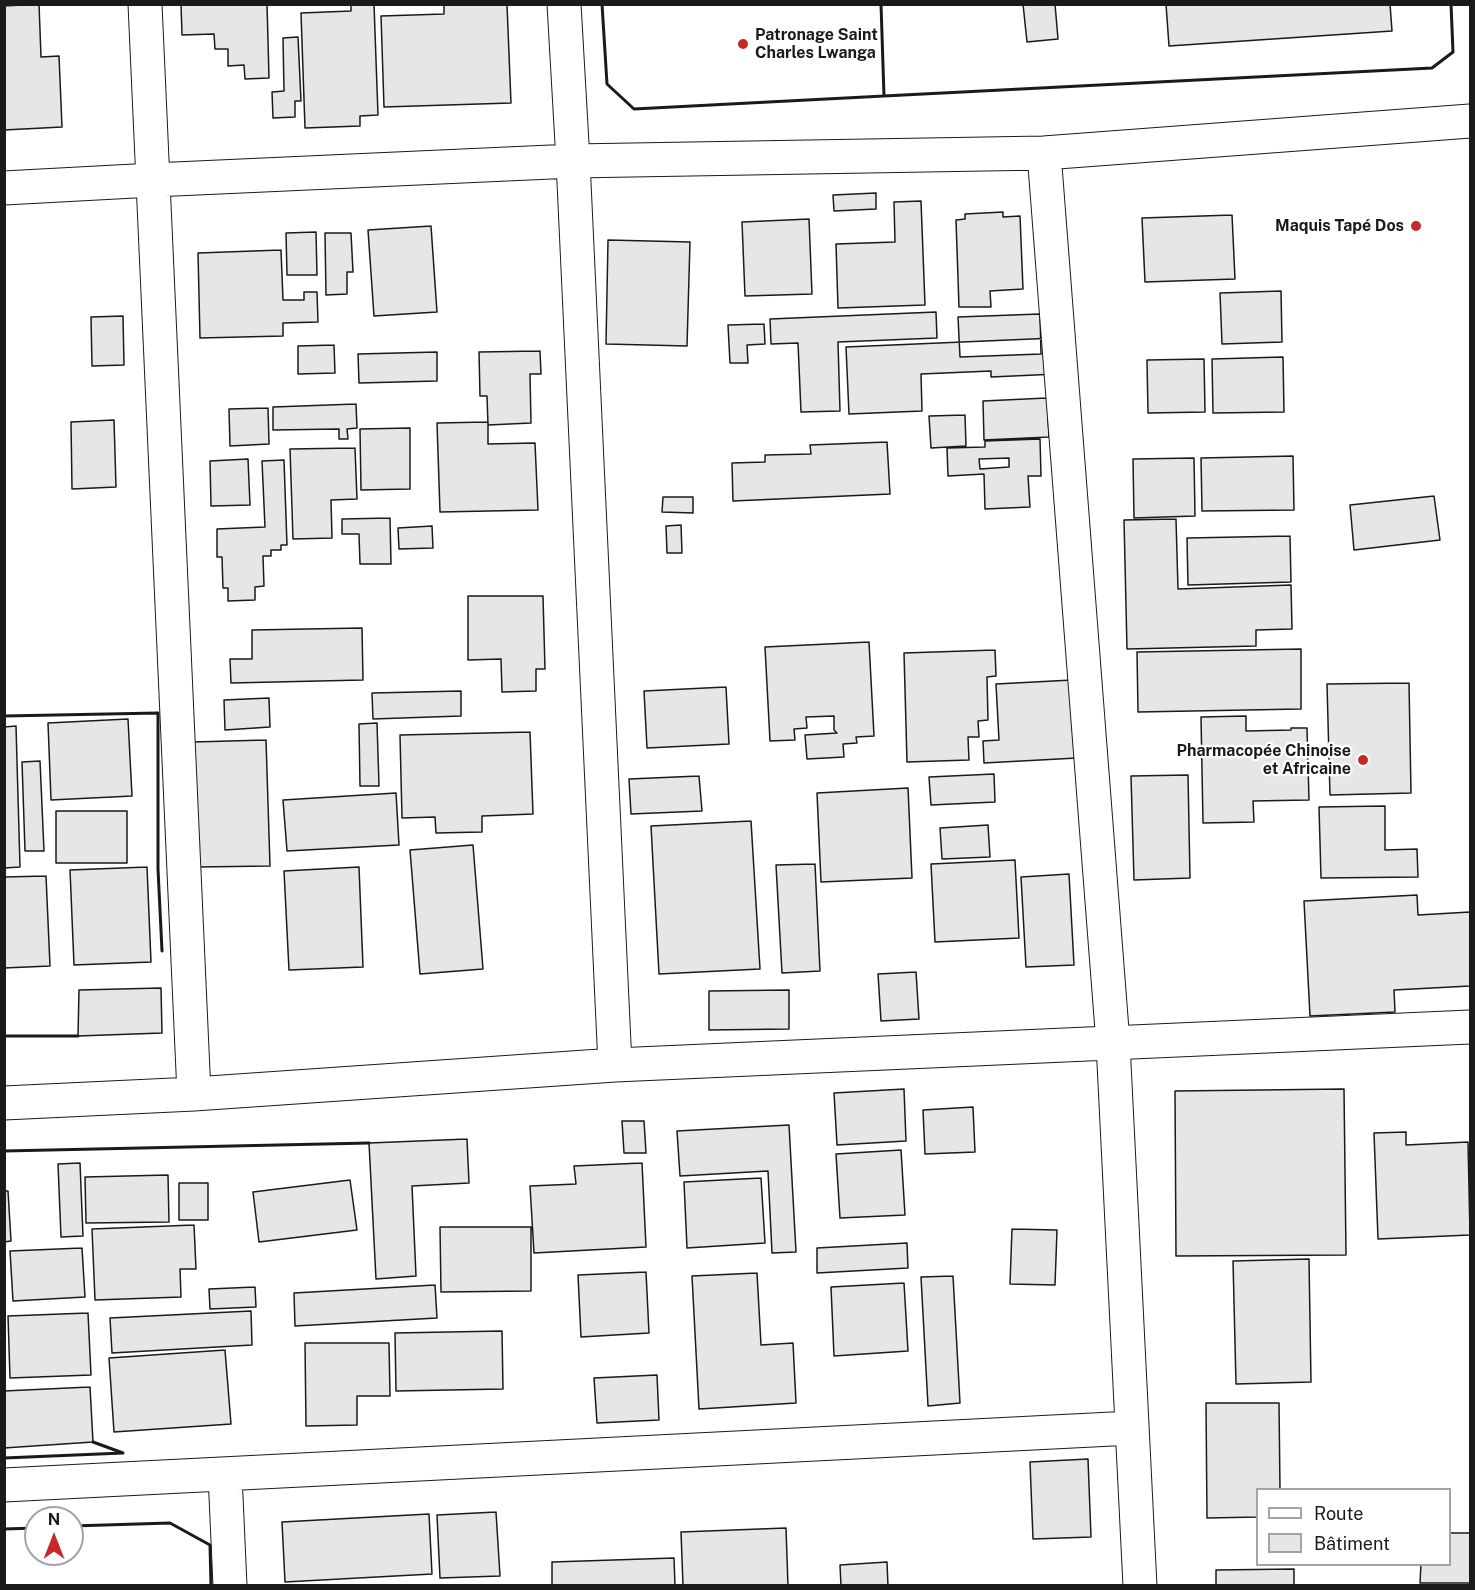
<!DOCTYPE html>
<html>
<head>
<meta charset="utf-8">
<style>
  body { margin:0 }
  #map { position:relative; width:1475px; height:1590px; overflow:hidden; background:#fff; font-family:"Public Sans",sans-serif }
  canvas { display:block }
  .frame { position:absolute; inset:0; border:6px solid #1a1a1a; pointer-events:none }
  .legend { position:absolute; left:1256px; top:1488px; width:195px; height:78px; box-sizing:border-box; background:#fff; border:2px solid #a3a3a3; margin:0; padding:8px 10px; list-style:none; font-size:18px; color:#1a1a1a }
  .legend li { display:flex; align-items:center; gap:12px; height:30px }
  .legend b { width:30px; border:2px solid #a3a3a3 }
  .north { position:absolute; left:24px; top:1506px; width:60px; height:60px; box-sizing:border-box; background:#fff; border:2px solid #a3a3a3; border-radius:50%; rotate:0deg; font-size:16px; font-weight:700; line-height:24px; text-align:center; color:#1a1a1a }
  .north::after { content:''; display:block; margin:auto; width:21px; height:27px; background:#c62828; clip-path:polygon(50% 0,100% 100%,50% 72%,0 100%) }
</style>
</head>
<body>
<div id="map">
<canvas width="1475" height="1590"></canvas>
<div class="frame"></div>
<ul class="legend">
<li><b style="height:8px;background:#fff"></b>Route</li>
<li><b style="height:16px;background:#e6e6e6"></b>Bâtiment</li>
</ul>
<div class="north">N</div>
</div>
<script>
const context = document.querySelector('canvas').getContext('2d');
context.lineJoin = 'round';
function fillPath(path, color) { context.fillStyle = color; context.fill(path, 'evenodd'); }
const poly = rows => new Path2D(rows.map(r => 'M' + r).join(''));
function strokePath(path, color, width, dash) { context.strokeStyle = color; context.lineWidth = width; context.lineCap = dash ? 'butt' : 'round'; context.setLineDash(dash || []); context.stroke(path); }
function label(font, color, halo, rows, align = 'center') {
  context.font = font + ' "Public Sans",sans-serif'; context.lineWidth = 4.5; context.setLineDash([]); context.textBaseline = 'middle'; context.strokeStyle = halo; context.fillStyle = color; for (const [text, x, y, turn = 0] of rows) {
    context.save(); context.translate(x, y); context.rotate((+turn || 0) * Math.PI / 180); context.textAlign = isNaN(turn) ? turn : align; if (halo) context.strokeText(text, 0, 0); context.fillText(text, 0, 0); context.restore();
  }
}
const building = poly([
  [39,4,41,57,59,56,62,127,4,130,4,6,39,4],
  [181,4,267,4,269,78,245,79,244,65,228,66,228,49,215,49,214,34,182,35,181,4],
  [351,4,374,4,378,115,360,116,360,126,305,128,301,13,351,11,351,4],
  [444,4,507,5,511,103,384,107,381,16,444,14,444,4],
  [1023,4,1055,4,1058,39,1027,42,1023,4],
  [1166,4,1390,4,1392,31,1169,46,1166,4],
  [298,37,301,101,295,101,295,117,273,118,272,92,284,91,283,38,298,37],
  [876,193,876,209,834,211,833,195,876,193],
  [921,201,925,305,838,308,836,244,895,242,894,202,921,201],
  [1003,212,1003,217,1020,216,1023,289,990,291,991,307,959,307,956,220,965,219,965,214,1003,212],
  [1232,215,1235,279,1145,282,1142,218,1232,215],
  [809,219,812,294,745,296,742,222,809,219],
  [431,226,437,312,374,316,368,230,431,226],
  [316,232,317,275,287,275,286,233,316,232],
  [325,233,351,233,353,272,347,272,347,294,326,295,325,233],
  [608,240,690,242,687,346,606,344,608,240],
  [281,250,283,300,304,300,304,292,317,292,318,322,283,323,283,336,200,338,198,253,281,250],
  [1281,291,1282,342,1222,344,1220,293,1281,291],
  [936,312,937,338,838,342,840,411,801,412,798,343,771,344,770,319,936,312],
  [1040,314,1041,354,960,357,958,317,1040,314],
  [123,316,124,365,92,366,91,317,123,316],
  [764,324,765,344,747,345,748,363,730,363,728,325,764,324],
  [1055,338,1057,374,991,377,991,371,921,374,922,411,849,414,846,347,1055,338],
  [334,345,335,373,298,374,298,346,334,345],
  [540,351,541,374,530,374,531,423,488,425,487,396,480,396,479,352,540,351],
  [437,352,437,381,359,383,358,354,437,352],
  [1283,357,1284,412,1213,413,1212,359,1283,357],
  [1204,359,1205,412,1148,413,1147,360,1204,359],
  [1047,398,1049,437,984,440,983,401,1047,398],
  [356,404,357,428,347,429,348,439,339,439,339,429,273,430,273,407,356,404],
  [268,408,269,444,230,446,229,409,268,408],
  [965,415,966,446,931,448,929,416,965,415],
  [114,420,116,487,72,489,71,422,114,420],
  [488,422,488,444,535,443,538,510,440,512,437,423,488,422],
  [410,428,410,489,361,490,360,429,410,428],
  [1040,439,1041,476,1028,476,1030,507,985,509,984,474,948,476,947,448,985,447,985,441,1040,439],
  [1009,458,1009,467,980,469,979,459,1009,458],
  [887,442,890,494,733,501,732,463,765,462,765,455,811,454,810,445,887,442],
  [355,448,357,499,331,500,332,538,293,539,290,449,355,448],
  [1293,456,1294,510,1202,511,1201,458,1293,456],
  [1194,458,1195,516,1134,518,1133,459,1194,458],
  [248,459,250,505,211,506,210,461,248,459],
  [284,460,287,545,281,545,281,550,271,550,271,556,263,556,264,586,255,587,255,600,228,601,228,588,223,588,222,557,217,557,217,529,265,527,262,461,284,460],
  [1434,496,1440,540,1354,550,1350,505,1434,496],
  [663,497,693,497,693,513,662,512,663,497],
  [390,518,391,564,360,564,359,534,342,534,342,519,390,518],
  [1176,519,1178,589,1291,585,1292,629,1256,630,1256,646,1127,649,1124,520,1176,519],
  [681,525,682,553,667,553,666,526,681,525],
  [432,526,433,548,399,549,398,528,432,526],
  [1290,536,1291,582,1188,585,1187,538,1290,536],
  [468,596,543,596,545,669,536,669,536,691,502,692,501,659,468,660,468,596],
  [362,628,363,680,231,683,230,659,252,659,252,630,362,628],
  [869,642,874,736,856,737,857,743,843,744,844,757,807,759,805,735,837,733,834,730,834,716,806,717,807,728,794,729,795,740,770,741,765,647,869,642],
  [1301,649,1301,709,1138,712,1137,652,1301,649],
  [995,650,996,676,987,677,988,720,978,721,979,737,968,737,969,760,907,762,904,653,995,650],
  [1072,680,1077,758,984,763,983,741,999,740,996,684,1072,680],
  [1409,683,1411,793,1330,795,1327,684,1409,683],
  [726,687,729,744,647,748,644,691,726,687],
  [461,691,461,716,373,719,372,693,461,691],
  [269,698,270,727,225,730,224,700,269,698],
  [1246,716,1246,731,1291,730,1291,728,1307,728,1309,800,1253,801,1254,822,1203,823,1201,717,1246,716],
  [128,719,132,796,51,800,48,723,128,719],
  [377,723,379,786,360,786,359,724,377,723],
  [16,726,20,867,4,868,4,727,16,726],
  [530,732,533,814,482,816,482,832,436,833,435,817,402,818,400,735,530,732],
  [266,740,270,866,197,867,193,742,266,740],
  [40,761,44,851,25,851,22,762,40,761],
  [994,774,995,802,931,805,929,777,994,774],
  [1188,775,1190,878,1134,880,1131,776,1188,775],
  [699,776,702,811,631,814,629,779,699,776],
  [908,788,912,878,821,882,817,793,908,788],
  [396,793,399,845,287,851,283,800,396,793],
  [1385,806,1385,850,1417,849,1418,877,1321,878,1319,807,1385,806],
  [56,811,127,811,127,863,56,863,56,811],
  [751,821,760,969,659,974,651,826,751,821],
  [988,825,990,857,942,859,940,828,988,825],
  [473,845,483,969,420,974,410,850,473,845],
  [1015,860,1019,938,935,942,931,864,1015,860],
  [815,864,820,971,782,973,776,865,815,864],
  [147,867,151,962,74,965,70,870,147,867],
  [359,867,363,967,289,970,284,871,359,867],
  [1069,874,1074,965,1026,967,1021,877,1069,874],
  [46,876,50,966,4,968,4,877,46,876],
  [1417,895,1418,915,1470,912,1470,986,1394,990,1395,1012,1310,1016,1304,901,1417,895],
  [916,972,919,1019,881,1021,878,974,916,972],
  [161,988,162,1033,78,1036,79,990,161,988],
  [789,990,789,1029,709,1030,709,991,789,990],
  [904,1089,906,1141,837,1145,834,1093,904,1089],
  [1344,1089,1346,1255,1176,1256,1175,1091,1344,1089],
  [973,1107,975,1152,925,1154,923,1110,973,1107],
  [622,1121,644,1121,646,1153,624,1153,622,1121],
  [789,1125,796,1252,772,1253,768,1171,680,1176,677,1131,789,1125],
  [1406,1132,1406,1145,1468,1142,1470,1235,1378,1239,1374,1133,1406,1132],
  [467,1139,469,1183,412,1186,416,1276,376,1279,369,1143,467,1139],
  [901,1150,905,1215,840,1218,836,1154,901,1150],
  [80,1163,83,1236,61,1237,58,1164,80,1163],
  [642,1163,646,1247,534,1253,530,1186,576,1184,574,1166,642,1163],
  [168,1175,169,1222,86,1223,85,1177,168,1175],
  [761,1178,765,1243,687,1248,684,1182,761,1178],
  [350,1180,357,1230,259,1242,253,1192,350,1180],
  [179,1183,208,1183,208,1220,179,1220,179,1183],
  [4,1191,8,1191,11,1241,4,1242,4,1191],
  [194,1225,196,1269,180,1269,181,1297,95,1300,92,1229,194,1225],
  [440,1227,531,1227,531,1291,441,1292,440,1227],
  [1012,1229,1057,1230,1055,1285,1010,1284,1012,1229],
  [907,1243,908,1268,817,1273,817,1248,907,1243],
  [82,1248,85,1297,13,1301,10,1251,82,1248],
  [1309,1259,1311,1382,1236,1384,1233,1261,1309,1259],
  [646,1272,649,1333,581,1337,578,1275,646,1272],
  [757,1273,761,1345,793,1343,796,1403,699,1409,692,1276,757,1273],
  [953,1276,960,1403,928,1406,921,1277,953,1276],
  [904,1283,908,1351,834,1356,831,1287,904,1283],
  [435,1285,437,1318,295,1326,294,1293,435,1285],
  [255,1287,256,1307,210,1309,209,1289,255,1287],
  [251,1311,252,1345,112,1353,110,1318,251,1311],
  [88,1313,91,1375,10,1378,8,1316,88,1313],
  [502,1331,503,1389,396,1391,395,1333,502,1331],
  [305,1343,389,1343,390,1396,357,1396,357,1425,306,1426,305,1343],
  [225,1350,231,1424,114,1432,109,1358,225,1350],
  [657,1375,659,1420,597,1423,594,1378,657,1375],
  [90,1387,93,1442,4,1448,4,1391,90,1387],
  [1206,1403,1279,1403,1280,1490,1258,1490,1258,1517,1207,1518,1206,1403],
  [1088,1459,1091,1537,1033,1539,1030,1462,1088,1459],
  [496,1512,500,1576,440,1578,437,1515,496,1512],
  [429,1514,432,1574,285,1582,282,1522,429,1514],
  [786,1528,788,1586,683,1586,681,1532,786,1528],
  [1450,1533,1470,1533,1470,1583,1420,1583,1421,1564,1450,1564,1450,1533],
  [674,1558,675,1586,552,1586,552,1562,674,1558],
  [887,1562,888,1586,841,1586,840,1565,887,1562],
  [1294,1569,1294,1586,1216,1586,1216,1570,1294,1569]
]);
fillPath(building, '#e6e6e6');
strokePath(building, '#1a1a1a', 1.5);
const street = poly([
  [145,4,194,1094],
  [564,4,573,161,615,1065],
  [1044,153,1113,1043,1140,1586],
  [4,188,153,180,573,161,1044,153,1470,121],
  [4,1103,194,1094,615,1065,1470,1027],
  [225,1474,230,1586],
  [4,1485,1132,1428]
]);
strokePath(street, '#1a1a1a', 35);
strokePath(street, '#fff', 33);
strokePath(poly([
  [602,4,607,84,634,109,884,96,881,4],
  [884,96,1432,68,1453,52,1451,4],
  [4,716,158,713,158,869,162,951],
  [4,1036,78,1036],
  [4,1151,369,1143],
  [4,1458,123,1453,93,1442],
  [72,1526,170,1523,210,1545,211,1586],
  [4,1529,36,1528]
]), '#1a1a1a', 3);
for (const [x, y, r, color] of [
  [743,44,6,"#c62828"],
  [1416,226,6,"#c62828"],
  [1363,760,6,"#c62828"]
]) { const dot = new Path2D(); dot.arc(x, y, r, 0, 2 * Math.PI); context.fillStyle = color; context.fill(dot); strokePath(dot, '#fff', 2); }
label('bold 16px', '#1a1a1a', '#fff', [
  ["Patronage Saint",755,35,"left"],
  ["Charles Lwanga",755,53,"left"],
  ["Maquis Tapé Dos",1404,226],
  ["Pharmacopée Chinoise",1351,751],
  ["et Africaine",1351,769]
], 'right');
</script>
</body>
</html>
